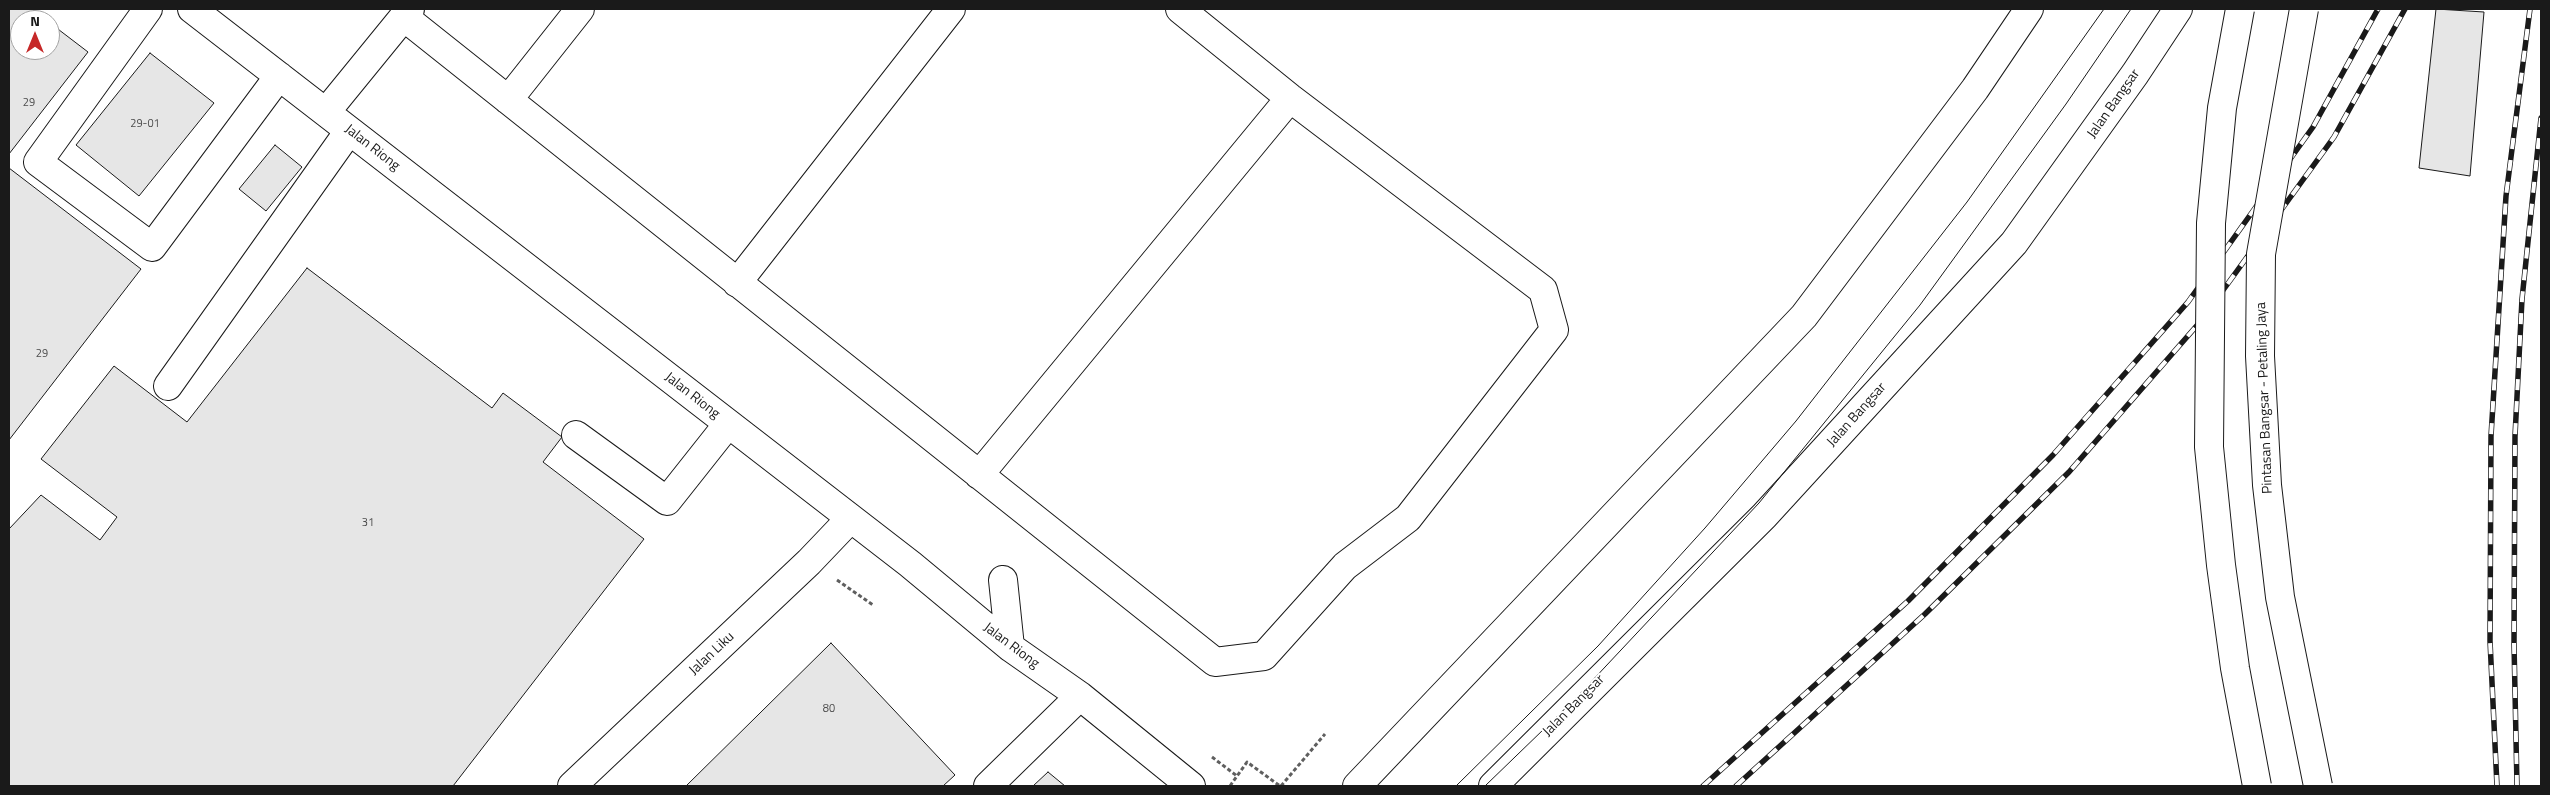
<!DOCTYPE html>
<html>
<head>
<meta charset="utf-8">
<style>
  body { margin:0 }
  #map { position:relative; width:2550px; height:795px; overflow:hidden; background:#fff; font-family:"Titillium Web",sans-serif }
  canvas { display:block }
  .frame { position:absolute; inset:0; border:10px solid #1a1a1a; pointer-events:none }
  .north { position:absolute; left:10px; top:10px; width:50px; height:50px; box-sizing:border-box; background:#fff; border:1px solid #a3a3a3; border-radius:50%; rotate:0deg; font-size:14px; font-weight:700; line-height:20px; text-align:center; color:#1a1a1a }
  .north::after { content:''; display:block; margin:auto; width:18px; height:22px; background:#c62828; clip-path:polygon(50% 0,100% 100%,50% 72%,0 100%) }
</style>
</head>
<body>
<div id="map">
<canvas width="2550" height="795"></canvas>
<div class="frame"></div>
<div class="north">N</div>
</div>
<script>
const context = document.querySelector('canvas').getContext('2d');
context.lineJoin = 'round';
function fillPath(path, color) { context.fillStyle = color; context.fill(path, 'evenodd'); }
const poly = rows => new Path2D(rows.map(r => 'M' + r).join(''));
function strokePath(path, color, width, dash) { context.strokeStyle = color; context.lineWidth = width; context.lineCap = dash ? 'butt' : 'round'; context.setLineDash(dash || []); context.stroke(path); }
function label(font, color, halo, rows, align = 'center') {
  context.font = font + ' "Titillium Web",sans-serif'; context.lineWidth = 4; context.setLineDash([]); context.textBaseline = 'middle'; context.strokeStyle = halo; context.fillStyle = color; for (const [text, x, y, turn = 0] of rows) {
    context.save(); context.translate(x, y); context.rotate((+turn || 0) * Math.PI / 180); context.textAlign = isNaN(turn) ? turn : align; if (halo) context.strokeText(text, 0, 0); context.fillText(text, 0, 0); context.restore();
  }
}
const building = poly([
  [9,9,32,9,47,20,20,20,20,50,50,50,50,23,88,52,9,154,9,9],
  [2436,9,2484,12,2470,176,2419,168,2436,9],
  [150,53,214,103,139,196,76,145,150,53],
  [275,145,302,167,266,211,239,189,275,145],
  [9,168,141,269,9,440,9,168],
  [307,268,492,408,503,393,562,437,543,462,644,539,453,786,9,786,9,529,41,495,100,540,117,517,41,459,114,366,187,422,307,268],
  [831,643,955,775,943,786,686,786,831,643],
  [1048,772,1065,786,1033,786,1048,772]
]);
fillPath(building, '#e6e6e6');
strokePath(building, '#1a1a1a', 1);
const minor = poly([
  [148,9,38,162,152,247,279,76],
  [192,9,910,564,1010,647,1080,696,1191,786],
  [404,17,1215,662,1264,656,1345,566,1408,518,1554,330,1543,290,1290,98,1180,9],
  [508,100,580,9],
  [326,112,410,9],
  [737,283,951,9],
  [168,386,349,131],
  [576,435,667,501,728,424],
  [979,475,1290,98],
  [1003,580,1010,647],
  [572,786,809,562,850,519],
  [988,786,1080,696]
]);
const major = poly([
  [1357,786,1804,316,1975,89,2029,9],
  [1493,786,1764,516,2014,243,2135,74,2178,9]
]);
strokePath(minor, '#1a1a1a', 30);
strokePath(major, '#1a1a1a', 30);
strokePath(poly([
  [837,580,873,605],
  [1212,757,1237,776],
  [1230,786,1247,762,1280,786],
  [1281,786,1325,734]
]), '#5f5f5f', 3, [4, 2.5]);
strokePath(minor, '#fff', 28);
strokePath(major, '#fff', 28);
strokePath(poly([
  [1456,786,1598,646,1705,528,1796,421,1967,202,2104,9],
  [1485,786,1575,699,1759,503,1920,305,2066,104,2131,9]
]), '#1a1a1a', 1);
const rail = poly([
  [1703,786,1908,601,2053,455,2188,302,2313,127,2378,9],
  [1736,786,1925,614,2069,472,2200,322,2334,137,2405,9],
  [2497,786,2490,641,2491,436,2506,196,2530,9],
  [2517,786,2514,644,2515,436,2522,299,2541,118]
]);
strokePath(rail, '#1a1a1a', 5.5);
strokePath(rail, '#fff', 4, [11]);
const majorBridge = poly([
  [2240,9,2222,108,2211,223,2209,447,2221,565,2235,668,2257,786],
  [2304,9,2261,254,2260,356,2267,485,2280,597,2318,786]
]);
strokePath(majorBridge, '#1a1a1a', 30, []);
strokePath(majorBridge, '#fff', 28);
label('11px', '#4d4d4d', null, [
  ["29",29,103],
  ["29-01",145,124],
  ["29",42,354],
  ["31",368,523],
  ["80",829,709]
]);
label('14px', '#1a1a1a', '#fff', [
  ["Jalan Bangsar",2114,104,-55],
  ["Jalan Riong",372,148,38],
  ["Jalan Riong",692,396,38],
  ["Pintasan Bangsar - Petaling Jaya",2265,398,-92],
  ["Jalan Bangsar",1857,415,-48],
  ["Jalan Riong",1011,646,37],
  ["Jalan Liku",712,654,-43],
  ["Jalan Bangsar",1574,706,-45]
]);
</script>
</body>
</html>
